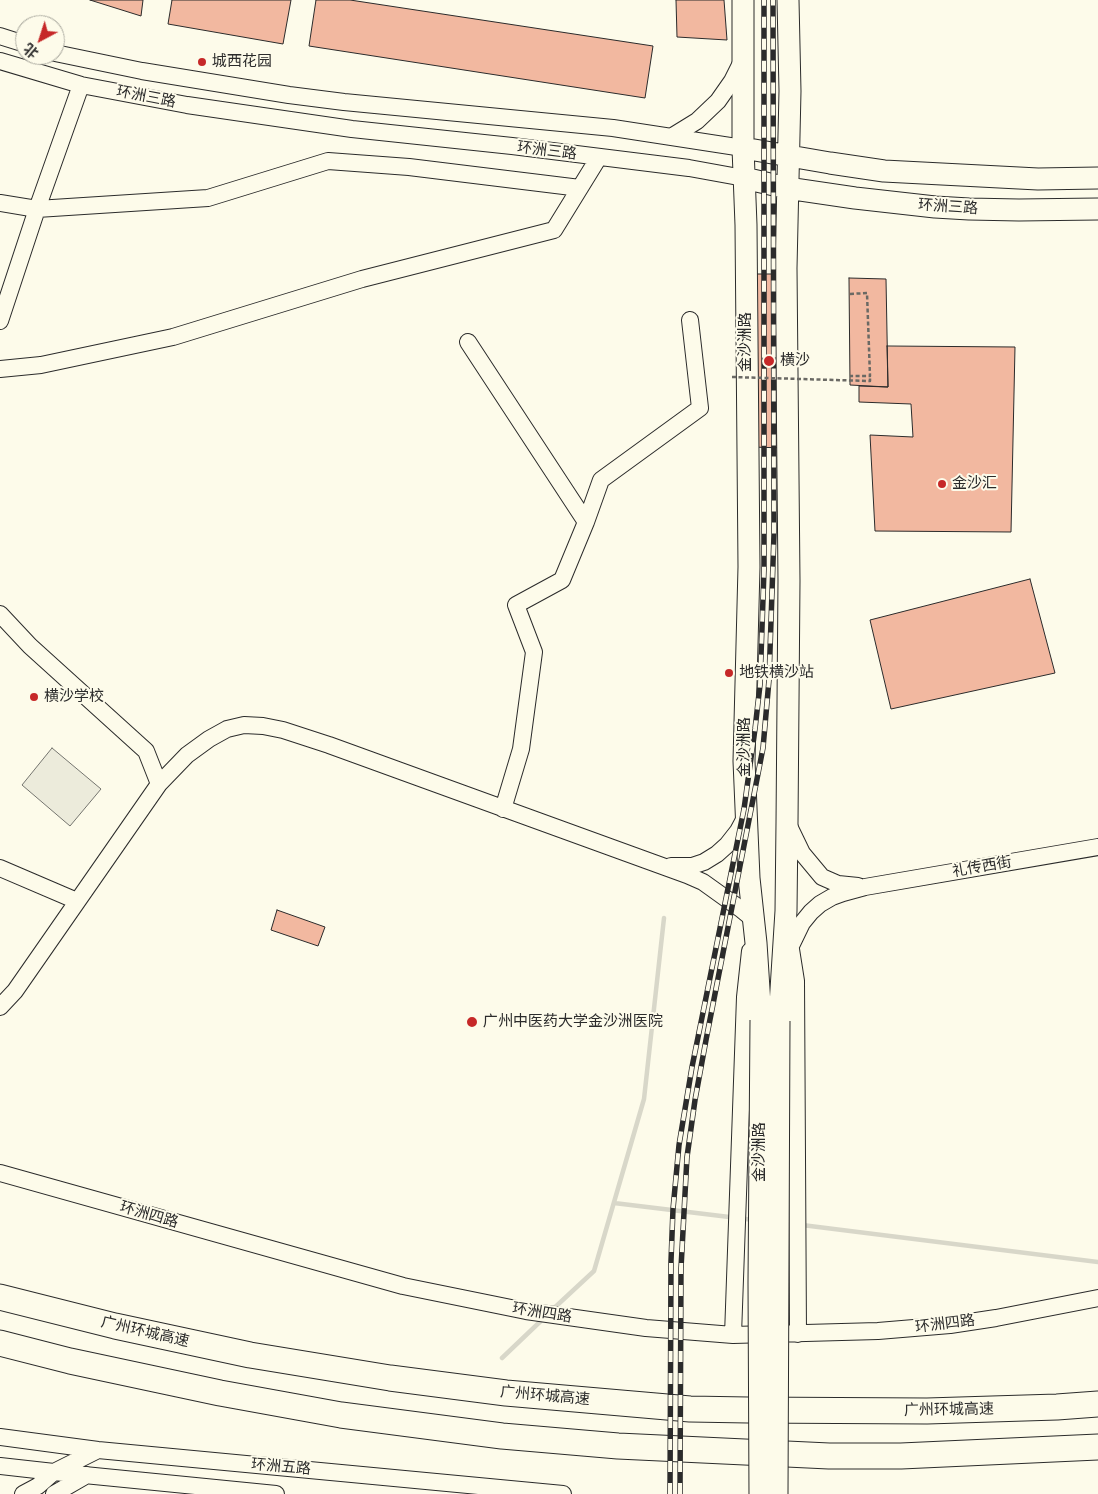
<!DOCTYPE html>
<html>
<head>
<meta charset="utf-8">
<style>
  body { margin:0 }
  #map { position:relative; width:1098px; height:1494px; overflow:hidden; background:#fdfbea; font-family:"PT Sans Narrow","Noto Sans SC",sans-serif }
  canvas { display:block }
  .north { position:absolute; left:15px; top:15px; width:50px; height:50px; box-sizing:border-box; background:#fdfbea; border:1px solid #a9a89e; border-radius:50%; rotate:220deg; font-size:14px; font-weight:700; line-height:20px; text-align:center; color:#2b2b2b }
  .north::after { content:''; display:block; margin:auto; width:18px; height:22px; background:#c62828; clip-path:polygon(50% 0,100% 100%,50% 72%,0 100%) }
</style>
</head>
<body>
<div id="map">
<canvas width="1098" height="1494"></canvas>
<div class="north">北</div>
</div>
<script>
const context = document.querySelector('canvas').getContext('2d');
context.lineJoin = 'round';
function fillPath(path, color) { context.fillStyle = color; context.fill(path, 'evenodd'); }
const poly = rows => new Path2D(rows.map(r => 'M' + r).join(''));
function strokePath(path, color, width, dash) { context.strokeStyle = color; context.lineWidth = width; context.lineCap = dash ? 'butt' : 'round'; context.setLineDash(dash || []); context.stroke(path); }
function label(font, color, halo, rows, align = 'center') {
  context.font = font + ' "PT Sans Narrow","Noto Sans SC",sans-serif'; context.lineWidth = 4; context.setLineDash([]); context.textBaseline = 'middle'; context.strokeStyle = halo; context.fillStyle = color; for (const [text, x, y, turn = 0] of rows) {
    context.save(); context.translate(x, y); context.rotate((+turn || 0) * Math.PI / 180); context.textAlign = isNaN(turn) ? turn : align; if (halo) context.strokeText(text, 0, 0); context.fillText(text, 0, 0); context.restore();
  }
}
const green = poly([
  [52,748,101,789,70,826,22,785,52,748]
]);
fillPath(green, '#ecebdb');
strokePath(green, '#74746e', 1);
strokePath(poly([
  [614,1203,754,1220],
  [802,1225,1098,1262],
  [552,1310,594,1271,644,1099,664,918],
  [502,1358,545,1317]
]), '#d8d7c9', 4.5);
const building = poly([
  [90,0,143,0,141,16,90,0],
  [172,0,291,0,283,44,168,24,172,0],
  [316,0,350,0,653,46,645,98,309,46,316,0],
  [676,0,724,0,727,40,677,37,676,0],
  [752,274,786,274,786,448,751,447,752,274],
  [849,278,886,279,888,387,850,385,849,278],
  [887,346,1015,347,1011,532,875,531,870,435,913,437,911,404,859,402,859,386,888,387,887,346],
  [1030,579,1055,673,891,709,870,620,1030,579],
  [277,910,325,927,318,946,271,930,277,910]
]);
fillPath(building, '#f2b8a0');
strokePath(building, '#2b2b2b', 1);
const minor = poly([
  [0,36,25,44],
  [55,53,142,71,289,95,344,102,613,128,743,148],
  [0,61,81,85,187,105,352,129,512,146,689,168,744,178],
  [671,137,697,121,718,101,732,81,742,61],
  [0,203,37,209,208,198,328,161,409,167,580,188],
  [0,321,37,209,81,85],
  [468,342,586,522],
  [0,369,41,365,173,337,362,279,554,230,599,157],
  [0,614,30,646,146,751,159,784],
  [503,809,521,749,534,652,516,605,562,580,586,522,601,480,700,408,690,320],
  [788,824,802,853,822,877,838,884,858,886],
  [671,866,692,866,704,862,717,854,727,845,738,831,746,816],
  [0,868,77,901],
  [790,943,796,981,798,1334],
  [787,954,802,923,811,912,820,904,832,897,843,893,865,887,1098,847],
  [0,1007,15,991,159,784,187,755,209,739,227,729,244,725,263,726,283,730,329,745,687,875,703,882,742,910,753,919,752,926],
  [0,1173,403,1286,526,1311,646,1328,733,1335,878,1331,950,1325,996,1318,1098,1298],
  [733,1335,745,997,750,951],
  [0,1437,98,1450,563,1494],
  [0,1466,54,1472,276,1494],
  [23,1494,38,1486,54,1472,98,1450],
  [54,1494,87,1475]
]);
const major = poly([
  [743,0,743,148,746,225,749,567,744,761,749,878,756,943,761,1020],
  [743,148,830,163,884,171,1038,179,1098,178],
  [744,178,787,188,855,198,935,207,969,209,1019,210,1098,209],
  [779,1021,786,911,787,823,789,581,786,268,790,91,788,0]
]);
const highway = poly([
  [0,1297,115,1326,250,1355,390,1378,506,1393,690,1409,748,1410,927,1411,1057,1407,1098,1404],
  [0,1343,70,1361,220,1393,341,1415,502,1436,618,1446,829,1456,901,1456,1098,1447]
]);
strokePath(minor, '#2b2b2b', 18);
strokePath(major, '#2b2b2b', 23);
strokePath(highway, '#2b2b2b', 27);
strokePath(poly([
  [850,294,867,293,870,376,850,376]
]), '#6a6964', 2.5, [4, 2.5]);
strokePath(minor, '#fdfbea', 16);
strokePath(major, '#fdfbea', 21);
strokePath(highway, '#fdfbea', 25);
const rail = poly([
  [670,1494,671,1261,673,1209,679,1145,692,1067,744,809,755,729,760,685,764,570,764,0],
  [680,1494,681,1268,687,1157,695,1100,706,1040,757,779,763,748,769,680,774,534,773,0]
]);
strokePath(rail, '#2b2b2b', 5.5);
strokePath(rail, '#fdfbea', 4, [11]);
const majorBridge = poly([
  [760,1494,759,1282,761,1020],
  [777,1494,779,1021]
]);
strokePath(majorBridge, '#2b2b2b', 23, []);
strokePath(poly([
  [732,377,870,381,870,376]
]), '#6a6964', 2.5, [4, 2.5]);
strokePath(majorBridge, '#fdfbea', 21);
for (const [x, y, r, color] of [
  [202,62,5,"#c62828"],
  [769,361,6,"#c62828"],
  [942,484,5,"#c62828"],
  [729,673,5,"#c62828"],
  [34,697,5,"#c62828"],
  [472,1022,6,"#c62828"]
]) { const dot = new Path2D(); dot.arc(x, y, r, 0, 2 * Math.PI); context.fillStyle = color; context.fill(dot); strokePath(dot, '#fdfbea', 2); }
label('15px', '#2b2b2b', '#fdfbea', [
  ["城西花园",212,62],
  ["横沙",780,361],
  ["金沙汇",952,484],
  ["地铁横沙站",739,673],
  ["横沙学校",44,697],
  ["广州中医药大学金沙洲医院",483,1022]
], 'left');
label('15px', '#2b2b2b', '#fdfbea', [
  ["环洲三路",146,97,11],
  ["环洲三路",547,151,7],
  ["环洲三路",948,207,4],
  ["金沙洲路",746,342,-90],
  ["金沙洲路",745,747,-90],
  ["礼传西街",982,867,-10],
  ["金沙洲路",760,1152,-90],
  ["环洲四路",149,1215,16],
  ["环洲四路",542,1313,9],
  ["环洲四路",945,1324,-7],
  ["广州环城高速",145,1332,13],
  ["广州环城高速",545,1396,5],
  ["广州环城高速",949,1410,-1],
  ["环洲五路",281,1467,5]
]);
</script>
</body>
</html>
